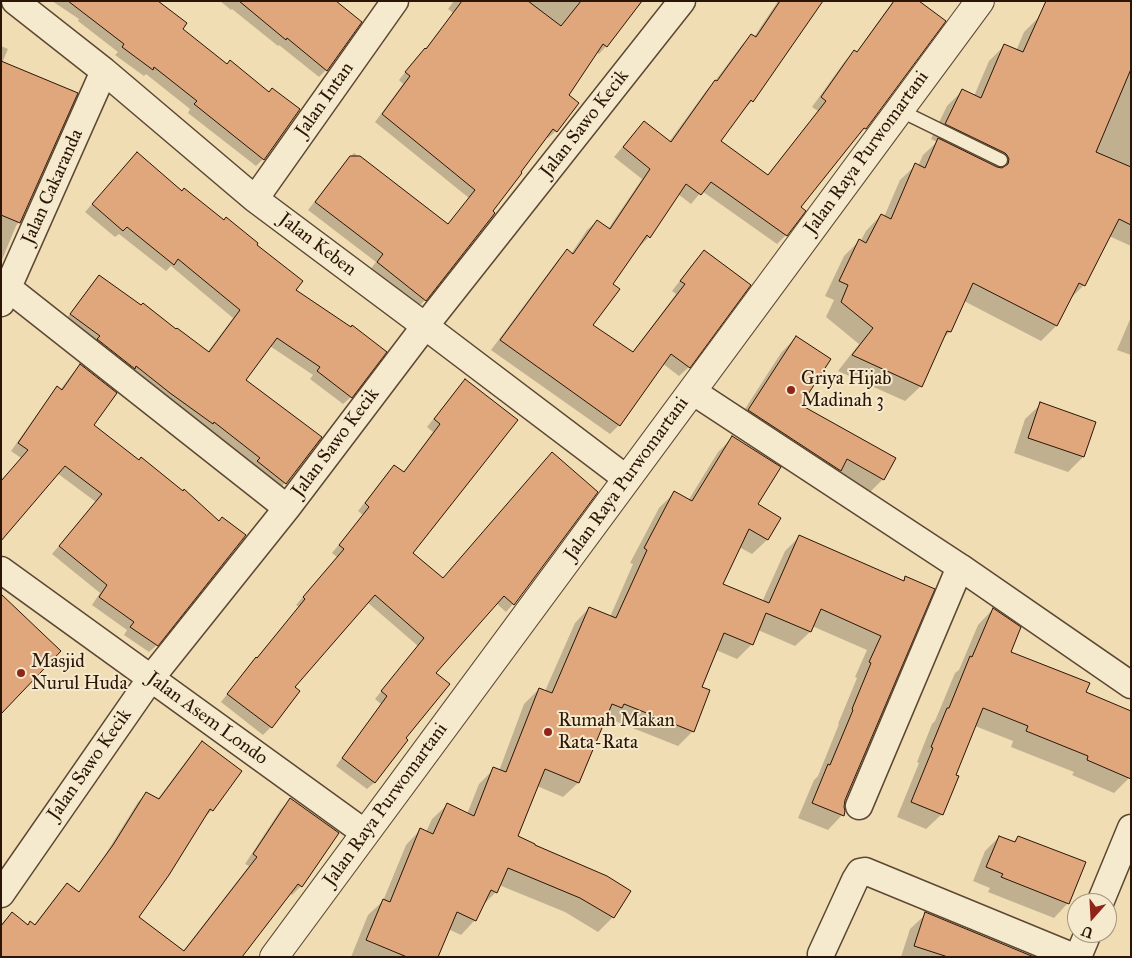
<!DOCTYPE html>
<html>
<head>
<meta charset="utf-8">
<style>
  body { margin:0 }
  #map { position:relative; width:1132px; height:958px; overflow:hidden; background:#f0ddb4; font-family:"IM FELL Great Primer",serif }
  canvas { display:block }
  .frame { position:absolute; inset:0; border:2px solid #2b1506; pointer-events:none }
  .north { position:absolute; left:1067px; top:893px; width:50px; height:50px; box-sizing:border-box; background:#f5e9ce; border:1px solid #a4947e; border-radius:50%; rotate:199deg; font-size:14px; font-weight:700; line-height:20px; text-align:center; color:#2b1506 }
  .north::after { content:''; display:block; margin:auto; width:18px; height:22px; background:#8f2418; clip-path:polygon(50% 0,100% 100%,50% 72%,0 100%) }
</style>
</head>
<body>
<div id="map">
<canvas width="1132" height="958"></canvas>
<div class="frame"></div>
<div class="north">U</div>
</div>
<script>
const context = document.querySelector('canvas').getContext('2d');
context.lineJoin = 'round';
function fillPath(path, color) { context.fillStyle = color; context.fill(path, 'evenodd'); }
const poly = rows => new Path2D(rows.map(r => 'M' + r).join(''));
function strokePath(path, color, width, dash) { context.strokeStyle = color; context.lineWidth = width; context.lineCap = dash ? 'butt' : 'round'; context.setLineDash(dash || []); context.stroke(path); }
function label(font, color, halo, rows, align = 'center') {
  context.font = font + ' "IM FELL Great Primer",serif'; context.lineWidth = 4; context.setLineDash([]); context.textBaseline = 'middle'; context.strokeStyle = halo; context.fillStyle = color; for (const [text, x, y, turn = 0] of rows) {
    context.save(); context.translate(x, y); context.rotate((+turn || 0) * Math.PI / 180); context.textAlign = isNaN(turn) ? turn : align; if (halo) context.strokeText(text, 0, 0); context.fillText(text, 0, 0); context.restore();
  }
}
fillPath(poly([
  [52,1,156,1,181,29,263,159,256,166,188,113,190,109,146,74,144,76,115,55,118,52,78,21,79,19],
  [220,1,323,1,326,70,319,77,279,45,278,46,232,9,231,10],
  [454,1,643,1,606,46,599,54,596,52,567,96,556,131,548,138,546,137,425,300,418,307,370,270,376,262,308,210,347,160,354,153,447,225,469,198,375,122,403,84,399,80,417,57,425,50,453,13,448,9],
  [778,1,822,1,752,101,743,110,720,141,767,176,818,111,812,107,845,61,854,52,856,53,893,1,917,1,865,128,856,137,799,207,786,235,777,244,702,191,691,204,678,194,649,237,640,246,639,245,611,284,591,325,632,353,676,294,672,291,695,261,704,252,749,285,689,367,679,376,662,363,619,425,610,434,491,350,558,260,567,251,571,254,587,230,597,221,608,229,642,179,614,157,635,132,644,122,669,142,706,91,715,81,742,45,752,35,754,37],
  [1131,1,1131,246,1109,236,1084,285,1070,299,1056,326,1041,341,964,301,950,332,941,340,921,386,905,401,838,371,859,344,826,317,834,300,825,296,844,256,859,241,860,242,866,231,881,215,884,217,900,180,916,165,918,166,923,155,937,142,931,139,947,106,962,91,974,96,989,61,1004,46,1016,51,1024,32,1039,17],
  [1,46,8,49,2,63,19,222,16,226,1,262],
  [129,162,182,192,255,245,294,290,385,352,351,397,343,404,310,379,313,375,270,346,245,380,285,483,278,491,64,322,92,284,99,276,207,353,233,318,171,266,166,271,119,234,115,237,85,212],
  [1131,317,1131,355,1117,350],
  [796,337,799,405,883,479,868,494,734,426,781,353],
  [80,366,92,426,157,645,149,652,124,635,127,630,92,605,100,593,52,554,96,502,57,473,21,458,11,451,50,396,57,388,60,390,73,373],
  [458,388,411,553,442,579,544,462,513,604,506,612,496,603,434,673,404,738,375,782,367,789,336,766,381,704,375,699,418,646,367,602,294,688,298,691,271,727,263,735,221,702,249,666,256,659,299,607,296,605,337,557,332,553,363,515,358,511,387,474,394,466,403,473,433,432,427,427],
  [1041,404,1083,457,1068,472,1014,453,1025,419],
  [733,437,756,504,779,519,767,540,752,554,739,547,721,585,762,602,785,551,800,536,902,581,906,578,844,800,842,815,828,830,798,818,814,780,818,776,839,724,838,724,857,678,855,677,867,650,812,626,810,632,795,646,758,630,752,644,737,659,716,650,701,688,693,731,678,746,610,719,606,722,604,721,578,783,563,797,537,786,516,837,629,891,613,917,598,932,565,912,499,885,496,892,482,906,475,920,461,935,448,929,437,957,351,957,368,915,383,901,406,845,420,830,426,832,432,819,447,805,467,814,479,784,494,769,499,771,524,704,539,689,545,691,575,623,589,608,610,617,633,564,630,563,659,508,674,493,688,501,718,452],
  [993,609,1009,653,1084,693,1129,778,1114,793,1072,775,1074,772,1011,747,1013,741,975,726,954,775,942,814,926,829,897,817,919,763,917,762,932,724,935,721,955,673,959,670,978,625],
  [202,743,212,810,203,819,137,918,183,951,249,866,245,864,281,809,290,800,337,833,301,886,292,895,289,893,240,957,1,957,1,925,3,922,12,913,28,926,34,925,58,894,67,885,78,893,105,855,138,802,147,793,157,800,193,752],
  [999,837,1013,843,1018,837,1068,903,1054,918,988,892,990,888,973,881,985,851],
  [926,914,1031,957,901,957,910,929]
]), '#0003');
const building = poly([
  [68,1,158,1,187,23,183,29,227,64,230,60,269,92,272,88,300,109,264,160,194,104,197,101,154,67,153,70,122,47,124,44,68,1],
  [239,1,336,1,362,22,327,71,287,38,286,40,239,1],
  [462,1,528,1,561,26,581,1,642,1,607,47,603,44,569,95,579,103,557,132,553,129,521,172,522,173,493,211,495,213,426,301,377,262,383,254,315,202,350,156,360,156,448,224,475,190,382,114,410,76,405,72,425,48,426,49,462,1],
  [780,1,823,1,753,102,751,100,721,141,768,175,826,101,821,97,854,50,857,52,894,1,919,1,946,21,866,129,864,128,801,207,806,211,787,236,711,182,701,195,686,184,650,238,647,235,613,284,620,289,593,325,633,352,685,284,680,281,704,250,751,285,690,368,671,354,620,426,500,340,567,249,573,254,597,220,610,229,650,169,623,147,644,121,671,142,715,80,717,81,751,34,756,37,780,1],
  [1046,1,1131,1,1131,69,1096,152,1131,167,1131,225,1119,219,1085,286,1079,283,1057,326,973,283,951,332,947,331,922,387,852,355,873,328,841,302,848,285,839,281,859,239,866,243,881,214,891,219,915,163,925,168,938,138,997,167,1002,168,1008,164,1009,159,1007,155,1005,153,945,124,962,89,981,98,1004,44,1023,52,1046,1],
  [1,61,78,93,20,223,1,215,1,61],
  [137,152,182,191,184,188,224,220,226,217,258,243,257,245,303,281,296,290,351,327,352,325,387,352,352,398,317,371,320,367,277,338,246,380,322,437,286,484,257,461,260,458,214,422,213,424,170,393,136,366,135,369,97,339,100,336,70,314,99,275,141,305,143,303,176,329,177,328,209,352,240,310,178,259,174,265,127,227,123,231,92,204,137,152],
  [796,336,831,359,801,405,896,458,884,480,847,459,841,471,748,410,796,336],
  [80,364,117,393,94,425,139,460,141,457,183,491,184,489,219,521,222,517,246,535,158,646,130,627,134,622,99,597,107,585,59,546,102,494,65,466,1,541,1,481,28,450,18,443,57,386,62,390,80,364],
  [465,379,518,420,413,553,443,578,552,452,598,492,514,605,504,596,436,673,450,684,406,738,408,740,375,783,342,758,387,696,381,691,424,638,375,595,328,649,295,687,300,691,272,728,227,694,256,657,257,658,305,599,303,597,344,549,339,545,369,507,365,503,394,465,404,472,440,424,434,419,465,379],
  [1040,402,1096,422,1084,457,1028,438,1040,402],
  [732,436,781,467,758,504,781,518,768,540,749,529,723,584,769,603,799,535,904,581,905,576,935,589,845,800,844,807,845,811,844,816,812,803,828,764,830,765,853,710,852,709,871,663,869,662,881,636,821,609,811,632,766,613,753,645,724,633,702,687,710,690,694,732,624,704,622,708,612,704,579,783,545,769,518,836,535,844,535,845,607,876,631,891,614,918,580,898,508,868,497,893,491,890,476,921,457,912,438,957,407,957,366,940,383,899,390,902,420,828,433,834,447,803,474,816,493,767,506,772,539,688,552,693,589,607,616,618,647,550,644,548,674,491,692,501,732,436],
  [1,594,61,651,1,714,1,594],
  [993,608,1021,627,1011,652,1090,683,1086,692,1131,711,1131,779,1087,760,1088,756,1026,731,1028,726,983,708,956,775,959,776,943,815,911,802,933,748,931,747,947,708,949,708,970,656,972,657,993,608],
  [202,741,242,771,213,811,210,809,169,875,139,917,184,951,257,857,253,854,290,798,339,833,302,887,298,884,242,957,1,957,1,926,12,912,28,925,30,921,35,925,67,883,79,892,113,845,146,792,159,799,202,741],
  [999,836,1015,842,1018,836,1086,862,1069,904,1001,877,1003,874,986,867,999,836],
  [925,912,1034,957,948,957,914,946,925,912]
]);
fillPath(building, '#dfa77b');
strokePath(building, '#2b1506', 1);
const service = poly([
  [899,110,1001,160]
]);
const minor = poly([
  [15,1,104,71,255,199,425,326,627,479],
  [255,199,395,1],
  [8,288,287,508],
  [1,303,104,71],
  [692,391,960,567,1131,685],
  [1,570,365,833],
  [859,806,960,567],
  [1,894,151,678,287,508,425,326,682,1],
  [1100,903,1131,828],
  [821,954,855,880,860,872,865,871,1074,957],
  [1078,957,1088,933]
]);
const tertiary = poly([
  [274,957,980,1]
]);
strokePath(service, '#5c4732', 15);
strokePath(minor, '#5c4732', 29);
strokePath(tertiary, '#5c4732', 30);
strokePath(service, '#f5e9ce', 12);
strokePath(minor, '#f5e9ce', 26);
strokePath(tertiary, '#f5e9ce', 28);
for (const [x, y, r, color] of [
  [791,390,5,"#8f2418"],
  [21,673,5,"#8f2418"],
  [548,732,5,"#8f2418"]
]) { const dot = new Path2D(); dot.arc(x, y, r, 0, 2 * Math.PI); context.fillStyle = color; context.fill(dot); strokePath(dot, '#f5e9ce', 2); }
label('19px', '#2b1506', '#f5e9ce', [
  ["Jalan Intan",325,100,-55],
  ["Jalan Sawo Kecik",585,124,-52],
  ["Jalan Raya Purwomartani",867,153,-54],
  ["Jalan Cakaranda",53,187,-66],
  ["Jalan Keben",317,245,37],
  ["Jalan Sawo Kecik",336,443,-53],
  ["Jalan Raya Purwomartani",627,479,-54],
  ["Jalan Asem Londo",207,719,36],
  ["Jalan Sawo Kecik",90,765,-55],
  ["Jalan Raya Purwomartani",386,805,-54]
]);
label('19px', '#2b1506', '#f5e9ce', [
  ["Griya Hijab",801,379],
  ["Madinah 3",801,401],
  ["Masjid",31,662],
  ["Nurul Huda",31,684],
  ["Rumah Makan",558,721],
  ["Rata-Rata",558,743]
], 'left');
</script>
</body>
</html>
